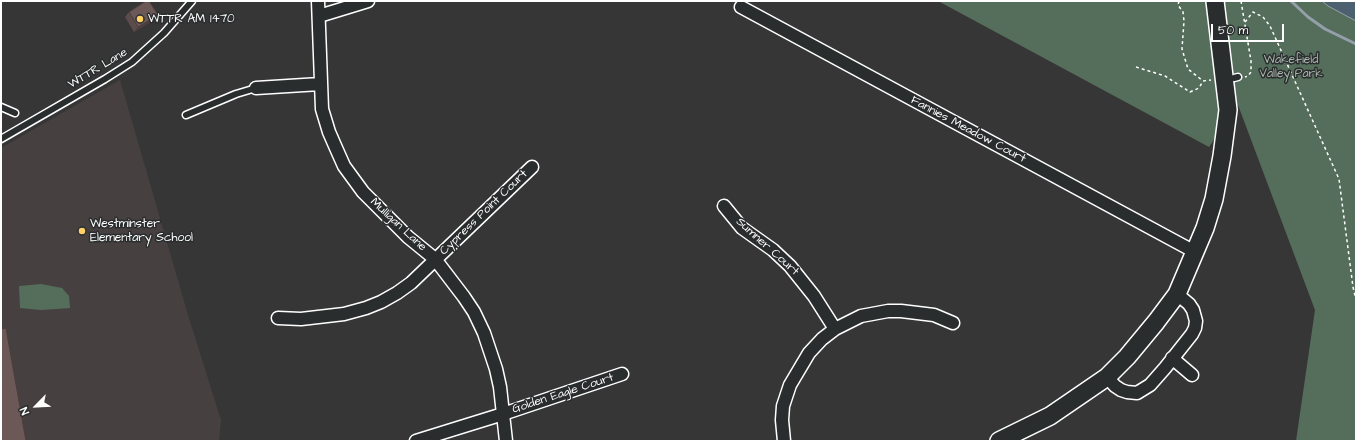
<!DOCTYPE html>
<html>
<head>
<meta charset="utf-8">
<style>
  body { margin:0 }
  #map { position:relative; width:1357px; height:442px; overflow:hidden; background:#373636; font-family:"Architects Daughter",sans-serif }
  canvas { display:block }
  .frame { position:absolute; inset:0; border:2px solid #fff; pointer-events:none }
  .north { position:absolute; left:16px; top:386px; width:40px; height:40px; -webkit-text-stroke:3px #2a2d2e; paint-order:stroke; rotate:246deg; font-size:11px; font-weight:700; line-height:16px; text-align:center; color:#fff }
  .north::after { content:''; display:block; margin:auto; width:14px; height:18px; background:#fff; clip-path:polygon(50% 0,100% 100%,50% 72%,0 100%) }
  .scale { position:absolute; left:1211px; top:24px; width:73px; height:18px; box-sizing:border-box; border:2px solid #fff; border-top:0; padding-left:5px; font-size:12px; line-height:14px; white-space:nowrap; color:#fff; -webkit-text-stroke:3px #2a2d2e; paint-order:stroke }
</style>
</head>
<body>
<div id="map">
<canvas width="1357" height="442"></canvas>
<div class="frame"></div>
<div class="north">N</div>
<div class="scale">50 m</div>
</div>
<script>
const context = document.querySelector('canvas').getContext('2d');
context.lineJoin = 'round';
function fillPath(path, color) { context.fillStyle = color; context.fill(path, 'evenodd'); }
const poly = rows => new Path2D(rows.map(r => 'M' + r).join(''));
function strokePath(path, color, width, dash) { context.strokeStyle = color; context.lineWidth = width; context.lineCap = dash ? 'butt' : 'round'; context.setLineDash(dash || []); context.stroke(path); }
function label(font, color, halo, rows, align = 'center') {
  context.font = font + ' "Architects Daughter",sans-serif'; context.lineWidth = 3; context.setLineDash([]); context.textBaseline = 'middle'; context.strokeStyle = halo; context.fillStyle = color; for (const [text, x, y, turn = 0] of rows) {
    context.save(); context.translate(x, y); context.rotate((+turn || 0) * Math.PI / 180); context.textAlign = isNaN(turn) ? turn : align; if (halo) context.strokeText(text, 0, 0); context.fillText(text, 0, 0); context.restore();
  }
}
fillPath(poly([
  [120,80,188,315,221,420,219,441,1,441,1,148]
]), '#474040');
fillPath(poly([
  [938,1,1356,1,1356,441,1296,441,1315,310,1238,105,1209,147],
  [41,284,62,288,69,296,70,308,41,310,20,308,19,286]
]), '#556e5b');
const water = poly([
  [1322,1,1356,1,1356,21,1328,6,1322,1]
]);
fillPath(water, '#4c606f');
strokePath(water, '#94a0a9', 1);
strokePath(poly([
  [1291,1,1308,17,1325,29,1356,44]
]), '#94a0a9', 3);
const lane = poly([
  [1234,78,1238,77],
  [1,107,15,113],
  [186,115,236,94,256,88],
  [1,139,105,79,132,62,164,33,192,1]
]);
const street = poly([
  [318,1,322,109,329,132,336,148,344,166,363,192,408,237,435,259,464,297,474,312,484,333,496,369,500,387,506,441],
  [741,7,1195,252],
  [319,16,368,1],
  [256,88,320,84],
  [724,206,742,228,773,250,790,266,814,296,835,329],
  [278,318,301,319,344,314,366,308,381,302,397,293,411,283,532,167],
  [1172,358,1192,375],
  [1107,377,1115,386,1121,390,1127,392,1137,393,1150,385,1165,368,1192,334,1195,328,1196,321,1193,310,1189,304,1177,294],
  [416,441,503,414,622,374],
  [784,441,782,420,783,406,790,385,809,353,822,339,835,329,861,316,888,311,901,311,934,315,953,323]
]);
const secondary = poly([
  [999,441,1050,416,1107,377,1127,357,1156,322,1177,294,1205,228,1214,199,1222,156,1228,110,1215,1]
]);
strokePath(lane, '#fff', 9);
strokePath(street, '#fff', 15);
strokePath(secondary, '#fff', 20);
strokePath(poly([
  [1179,1,1178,5,1183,12,1184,21,1182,49,1188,69,1203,81,1211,80],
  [1241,1,1251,61,1251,72,1248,76,1245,77],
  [1245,22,1253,12,1263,17,1270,26,1339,179,1353,287,1356,300],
  [1136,67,1165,76,1190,92,1199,88,1203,81]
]), '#fff', 1.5, [3, 3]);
strokePath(lane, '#2a2d2e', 6);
strokePath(street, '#2a2d2e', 12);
strokePath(secondary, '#2a2d2e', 17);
fillPath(poly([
  [129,12,158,15,154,20,134,32,125,17]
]), '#5c4c4b');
fillPath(poly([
  [158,15,154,20,134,32,138,27]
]), '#4b3e3d');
const building = poly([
  [146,1,149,1,158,15,138,27,129,12,146,1],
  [6,328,26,441,1,441,1,329,6,328]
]);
fillPath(building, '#6b5857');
strokePath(building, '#4b3e3d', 1);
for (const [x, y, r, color] of [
  [140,19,4,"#ffd166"],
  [82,231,4,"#ffd166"]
]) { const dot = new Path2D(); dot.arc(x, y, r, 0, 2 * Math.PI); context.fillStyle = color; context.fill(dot); strokePath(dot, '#2a2d2e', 1.5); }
label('12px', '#fff', '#2a2d2e', [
  ["WTTR AM 1470",148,19],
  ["Westminster",90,224],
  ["Elementary School",90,238]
], 'left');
label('12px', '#aab6ad', '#2a2d2e', [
  ["Wakefield",1291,60],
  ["Valley Park",1291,74]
]);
label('12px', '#fff', '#2a2d2e', [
  ["WTTR Lane",98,69,-31],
  ["Fannies Meadow Court",968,130,28],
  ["Cypress Point Court",484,213,-44],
  ["Mulligan Lane",398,225,43],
  ["Sumner Court",767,247,42],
  ["Golden Eagle Court",563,394,-18]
]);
</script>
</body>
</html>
